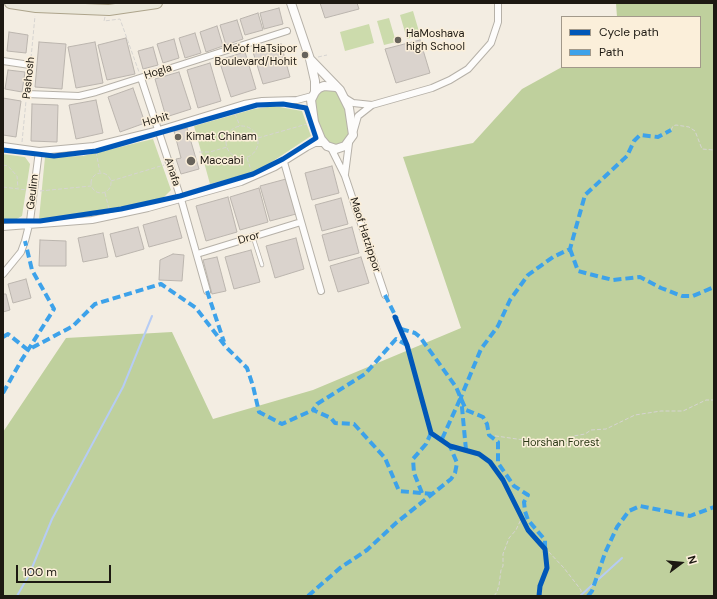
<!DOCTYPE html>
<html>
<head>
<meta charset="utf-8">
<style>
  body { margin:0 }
  #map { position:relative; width:717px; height:599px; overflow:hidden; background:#f3ede2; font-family:"DM Sans",sans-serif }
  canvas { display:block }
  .frame { position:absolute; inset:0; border:4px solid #1d1912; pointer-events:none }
  .legend { position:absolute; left:561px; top:16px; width:140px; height:52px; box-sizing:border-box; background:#fbefda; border:1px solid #a2998a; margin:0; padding:5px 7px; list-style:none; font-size:12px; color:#1d1912 }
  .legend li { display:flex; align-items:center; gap:8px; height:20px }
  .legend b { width:20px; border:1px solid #a2998a }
  .north { position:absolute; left:661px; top:543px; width:40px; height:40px; -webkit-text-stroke:3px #fbefda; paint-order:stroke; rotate:74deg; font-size:11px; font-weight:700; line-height:16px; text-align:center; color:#1d1912 }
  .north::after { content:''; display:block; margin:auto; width:14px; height:18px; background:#1d1912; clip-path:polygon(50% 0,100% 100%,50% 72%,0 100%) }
  .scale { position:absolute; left:16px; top:565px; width:95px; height:18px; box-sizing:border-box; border:2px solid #1d1912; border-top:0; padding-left:5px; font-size:12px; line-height:14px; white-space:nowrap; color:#1d1912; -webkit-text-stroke:3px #fbefda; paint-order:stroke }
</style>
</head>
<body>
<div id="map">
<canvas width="717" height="599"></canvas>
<div class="frame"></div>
<ul class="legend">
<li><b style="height:5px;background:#0057b8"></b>Cycle path</li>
<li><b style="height:5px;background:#3da2ea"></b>Path</li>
</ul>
<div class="north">N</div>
<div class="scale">100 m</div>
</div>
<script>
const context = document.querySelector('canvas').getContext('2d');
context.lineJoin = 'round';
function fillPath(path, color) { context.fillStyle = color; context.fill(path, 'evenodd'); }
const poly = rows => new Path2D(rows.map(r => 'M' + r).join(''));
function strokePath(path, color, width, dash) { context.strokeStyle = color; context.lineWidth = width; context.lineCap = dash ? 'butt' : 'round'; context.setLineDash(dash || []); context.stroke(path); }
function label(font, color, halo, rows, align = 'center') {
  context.font = font + ' "DM Sans",sans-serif'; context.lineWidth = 3; context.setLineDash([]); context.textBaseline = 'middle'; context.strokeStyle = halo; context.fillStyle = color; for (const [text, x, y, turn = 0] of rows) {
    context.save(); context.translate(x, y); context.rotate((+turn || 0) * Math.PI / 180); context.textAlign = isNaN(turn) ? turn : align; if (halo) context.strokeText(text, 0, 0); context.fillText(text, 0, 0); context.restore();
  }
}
fillPath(poly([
  [413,11,420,35,407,39,400,15],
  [389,18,396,42,384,45,377,21],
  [369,24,374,43,345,51,340,32],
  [325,90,335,91,343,100,351,132,344,142,340,144,332,144,325,139,316,119,315,99,321,92],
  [274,106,302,111,311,136,258,171,210,184,194,126,254,109],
  [153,139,171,190,162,199,83,214,39,219,45,157,83,156],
  [3,154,25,157,30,164,22,216,13,221,3,221]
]), '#ccdbac');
fillPath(poly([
  [616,3,714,3,714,596,3,596,3,432,66,338,172,332,213,419,313,390,461,328,403,157,473,143,522,89,562,67,700,67,700,17,617,17]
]), '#bfd09d');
strokePath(poly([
  [17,596,29,575,52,519,123,387,152,316],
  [580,596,622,558]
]), '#b6ccf4', 2);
const building = poly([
  [320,3,357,3,359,9,325,18,320,3],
  [279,8,283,24,264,29,260,13,279,8],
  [258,13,263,30,245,35,240,19,258,13],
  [237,20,243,39,226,45,220,25,237,20],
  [217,26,223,46,206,52,200,32,217,26],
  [9,32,28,35,26,53,7,51,9,32],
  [195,33,201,53,185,58,179,38,195,33],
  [126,38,135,74,107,80,98,45,126,38],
  [174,39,179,58,163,63,157,44,174,39],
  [420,40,430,73,396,83,385,49,420,40],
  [39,42,66,44,62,89,35,87,39,42],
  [95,42,103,83,76,88,68,47,95,42],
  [281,44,290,77,263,84,253,52,281,44],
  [153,47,158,65,143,69,138,51,153,47],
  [245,52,256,89,231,97,219,60,245,52],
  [210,63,221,101,198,108,187,70,210,63],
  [8,70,25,72,22,92,5,89,8,70],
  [179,72,191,109,166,117,155,79,179,72],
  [133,88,145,123,120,132,108,97,133,88],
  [3,98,21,101,16,137,3,135,3,98],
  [96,100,103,133,76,139,69,105,96,100],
  [32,104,58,105,57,142,31,141,32,104],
  [187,128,199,169,181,174,176,159,181,158,174,131,187,128],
  [332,166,339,193,312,200,305,173,332,166],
  [286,179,296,214,270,221,260,186,286,179],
  [259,188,268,222,240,230,230,197,259,188],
  [228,197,237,232,206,241,196,206,228,197],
  [341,198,348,224,322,231,315,205,341,198],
  [176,216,182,238,149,247,143,225,176,216],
  [138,227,144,249,116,257,110,234,138,227],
  [352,227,359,253,329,261,322,235,352,227],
  [103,233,108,257,83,262,78,238,103,233],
  [296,238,304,269,275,278,266,246,296,238],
  [40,240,66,241,66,266,39,266,40,240],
  [251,250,260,282,234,289,225,257,251,250],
  [173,254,184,255,182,281,159,280,160,260,173,254],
  [217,257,226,291,212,294,203,260,217,257],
  [361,257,369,283,338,292,330,266,361,257],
  [26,279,31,298,13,303,8,284,26,279],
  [3,294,6,294,10,310,3,312,3,294]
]);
fillPath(building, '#dad3cd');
strokePath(building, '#bbb5ae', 1);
const service = poly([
  [253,237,262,265]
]);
const minor = poly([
  [3,61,30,65],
  [141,78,181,199,207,291],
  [27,94,79,96,96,92,287,31],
  [345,98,353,103,372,105],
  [354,130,358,116,372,105,432,88,450,80,468,69,491,43,498,22,498,3],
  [3,146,39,151,94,146,159,130,244,104,262,101,297,100,312,96],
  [331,148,345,176,385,295],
  [284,162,321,291],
  [345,174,349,143],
  [3,227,92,220,148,208,241,182,275,167,307,147,315,143,323,143],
  [197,254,301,222],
  [3,274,21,252,25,241,30,221,39,151]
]);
const tertiary = poly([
  [291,3,310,59,315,81,315,92],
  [310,59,340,90,349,108,353,135,345,146,336,149,327,146,321,139,314,122,311,100,315,92,319,88,324,86,336,87]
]);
const primary = poly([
  [10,3,36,7,109,10,157,3]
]);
strokePath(service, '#b6b1a8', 4.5);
strokePath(minor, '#b6b1a8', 8);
strokePath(tertiary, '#b6b1a8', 10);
strokePath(primary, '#ada48b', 12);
strokePath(poly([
  [105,17,104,21,120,19,139,72],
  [318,57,327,55],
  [31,58,35,16],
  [28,88,30,71],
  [235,114,240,126],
  '226 142a16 16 0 1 1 32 0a16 16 0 1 1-32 0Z',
  [671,130,673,126,676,125,689,127,695,131,702,149,714,150],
  [258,138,307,124],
  [22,142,26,101],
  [96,152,100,172],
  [199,152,210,152,227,147],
  [247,158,251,170],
  [3,165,8,166,17,176,18,188],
  '91 183a10 10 0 1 1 20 0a10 10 0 1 1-20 0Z',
  [111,181,164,165],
  [3,187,27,190],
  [40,191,91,186],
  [105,193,109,209],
  [489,435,531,441,543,446,565,444,574,436,585,434,591,430,606,429,635,415,661,411,683,411,706,400,714,400],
  [528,530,564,568,581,590,581,596],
  [494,596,497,592,499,585,501,570,503,566,503,554,509,538,516,530,522,517],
  [539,596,540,586,547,568,545,550]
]), '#d6d4d1', 1, [4, 2]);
strokePath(service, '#fdfcfb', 3);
strokePath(minor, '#fdfcfb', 6);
strokePath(tertiary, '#fdfcfb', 8);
strokePath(primary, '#eae7da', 10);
strokePath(poly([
  [570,249,578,271,589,274,613,280,640,277,661,288,682,296,693,296,714,287],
  [207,291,224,342],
  [385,295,397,319],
  [401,329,415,333,420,337,456,387,466,410,483,417,487,424,489,435,498,442,498,463,514,486,528,495,524,502,525,511,528,520,545,540,545,549],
  [3,337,8,334,28,350,73,326,95,304,161,284,196,308,226,347,247,368,253,386,259,412,282,424,313,410],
  [407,345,396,339,365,374,317,404,313,410,331,418,335,423,354,424,385,458,399,491,433,494],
  [3,393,21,361,54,309,32,270,25,241],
  [442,439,461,397],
  [466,450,461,397,481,349,498,326,510,300,528,275,553,257,570,249,585,195,627,156,634,141,640,135,658,137,671,130],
  [422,493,414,473,413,459,426,444,431,433],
  [308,596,340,568,367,550,396,523,451,479,455,473,457,463,450,446],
  [588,596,592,591,605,553,617,527,629,511,640,506,690,516,714,507]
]), '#3da2ea', 4, [8, 4]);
strokePath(poly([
  [3,150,54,156,96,151,257,105,283,104,306,108,316,138,283,159,253,174,180,196,121,209,40,221,3,221],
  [395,317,407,345,431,433,450,446,479,454,490,462,503,480,528,530,545,549,547,568,540,586,539,596]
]), '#0057b8', 5);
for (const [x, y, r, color] of [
  [398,40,4,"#68635b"],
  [305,55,4,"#68635b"],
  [178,137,4,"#68635b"],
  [191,161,5,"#68635b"]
]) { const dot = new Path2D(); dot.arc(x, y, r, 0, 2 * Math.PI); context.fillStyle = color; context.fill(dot); strokePath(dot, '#fbefda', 1.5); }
label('11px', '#1d1912', '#fbefda', [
  ["HaMoshava",406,34],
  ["high School",406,47],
  ["Me'of HaTsipor",297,49,"right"],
  ["Boulevard/Hohit",297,62,"right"],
  ["Kimat Chinam",186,137],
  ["Maccabi",200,161]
], 'left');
label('11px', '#1d1912', '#fbefda', [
  ["Hogla",158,72,-18],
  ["Pashosh",29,78,-84],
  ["Hohit",156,120,-16],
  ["Anafa",172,172,72],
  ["Geulim",33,192,-83],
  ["Maof Hatzippor",365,235,72],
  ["Dror",249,238,-17]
]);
label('11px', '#2a3815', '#fbefda', [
  ["Horshan Forest",561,443]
]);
</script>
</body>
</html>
